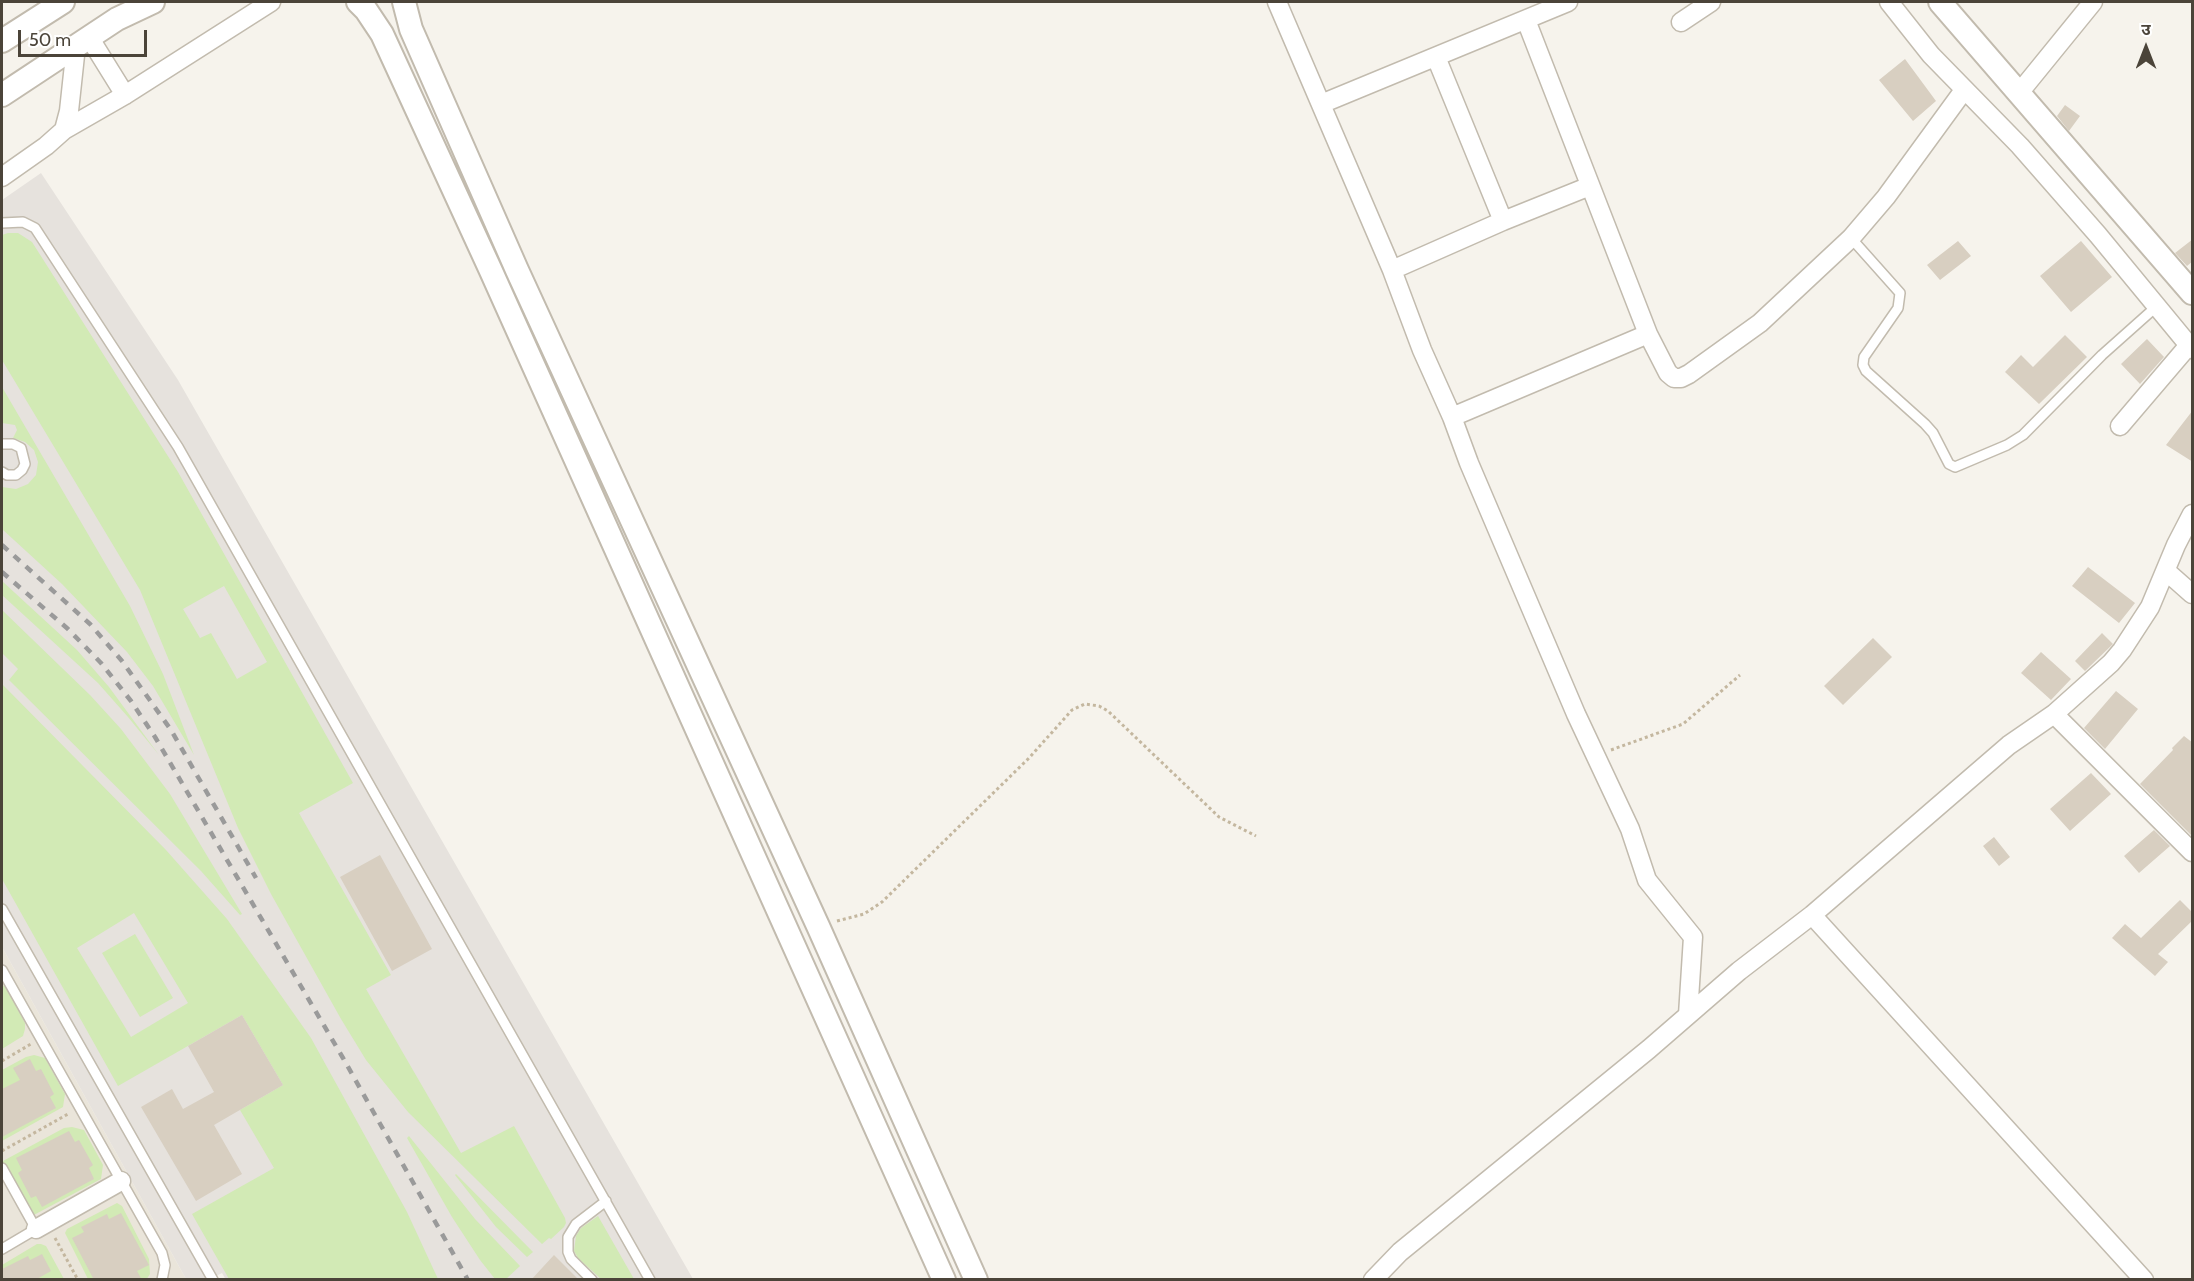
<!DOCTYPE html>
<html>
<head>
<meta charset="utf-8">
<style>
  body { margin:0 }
  #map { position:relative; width:2194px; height:1281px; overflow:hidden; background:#f6f3ec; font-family:Cabin,"Noto Sans Devanagari",sans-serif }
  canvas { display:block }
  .frame { position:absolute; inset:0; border:3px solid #4b4439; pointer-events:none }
  .north { position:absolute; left:2116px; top:18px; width:60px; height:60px; -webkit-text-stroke:4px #fff; paint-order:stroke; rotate:0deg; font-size:16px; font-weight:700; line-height:24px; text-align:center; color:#4b4439 }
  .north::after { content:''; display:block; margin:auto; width:21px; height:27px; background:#4b4439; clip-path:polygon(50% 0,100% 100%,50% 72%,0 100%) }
  .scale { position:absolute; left:18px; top:30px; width:129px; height:27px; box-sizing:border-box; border:3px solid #4b4439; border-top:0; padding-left:8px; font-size:18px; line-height:21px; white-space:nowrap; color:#4b4439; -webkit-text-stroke:4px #fff; paint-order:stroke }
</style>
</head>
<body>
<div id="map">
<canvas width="2194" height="1281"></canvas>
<div class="frame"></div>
<div class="north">उ</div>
<div class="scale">50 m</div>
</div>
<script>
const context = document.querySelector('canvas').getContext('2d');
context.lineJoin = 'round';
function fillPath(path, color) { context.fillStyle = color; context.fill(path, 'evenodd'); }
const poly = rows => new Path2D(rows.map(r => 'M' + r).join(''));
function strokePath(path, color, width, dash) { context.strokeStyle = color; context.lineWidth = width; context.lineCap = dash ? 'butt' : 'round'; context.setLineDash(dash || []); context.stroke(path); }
fillPath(poly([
  [2,947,186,1279,2,1279]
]), '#eae5da');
fillPath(poly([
  [41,173,178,380,693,1279,226,1280,222,1273,210,1279,186,1279,2,947,2,200]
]), '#e6e2dd');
fillPath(poly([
  [8,233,18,233,32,242,178,472,353,783,299,813,391,975,366,989,461,1153,514,1126,565,1218,566,1223,564,1227,551,1239,549,1238,542,1244,408,1112,366,1060,341,1019,271,894,238,828,140,590,2,360,2,235],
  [224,586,267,662,237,679,211,633,200,638,183,609],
  [2,387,130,606,163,674,194,755,153,686,127,652,62,584,2,529,2,487,16,489,28,484,36,475,38,462,34,450,25,442,13,438,17,430,15,425,2,423],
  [2,581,77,650,109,687,159,755,128,717,98,683,2,595],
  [2,610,90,695,121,729,170,794,242,914,240,915,201,871,9,680,18,669,2,653],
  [2,684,166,850,227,919,311,1038,407,1212,438,1279,229,1279,192,1214,274,1168,240,1110,283,1085,242,1015,118,1086,2,879],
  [134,913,188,1003,131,1037,77,948],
  [135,934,173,998,140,1017,102,953],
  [2,985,6,987,25,1023,25,1029,23,1036,2,1049],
  [34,1055,45,1058,65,1094,63,1107,2,1141,2,1070,26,1057],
  [72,1127,84,1130,103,1165,101,1179,32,1216,2,1164,3,1161,64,1128],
  [409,1136,475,1219,520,1266,506,1279,495,1279,480,1260,452,1217,407,1138],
  [456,1174,533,1252,527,1257,496,1227,455,1175],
  [117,1203,122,1206,149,1259,150,1274,146,1280,88,1279,65,1233,67,1229],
  [598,1216,634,1279,601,1279,578,1258,574,1251,576,1236,581,1228],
  [37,1244,41,1244,46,1246,64,1279,2,1279,2,1265]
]), '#d2eab5');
fillPath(poly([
  [1905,59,1936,101,1913,121,1879,80],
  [2065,105,2080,116,2069,131,2057,116],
  [2193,239,2193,261,2187,266,2175,253],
  [1958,241,1971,256,1940,280,1927,265],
  [2081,241,2112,277,2071,312,2040,276],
  [2065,335,2087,357,2039,404,2005,372,2021,355,2033,367],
  [2147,339,2164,357,2140,384,2121,364],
  [2193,410,2193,462,2166,445],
  [2088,567,2135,603,2119,623,2072,586],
  [2102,633,2113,644,2085,671,2075,661],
  [1873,638,1892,657,1843,705,1824,686],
  [2041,652,2071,679,2051,700,2021,673],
  [2116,691,2138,709,2105,749,2084,728],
  [2184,736,2193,743,2193,837,2140,784,2173,750,2172,748],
  [2091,773,2111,794,2070,831,2050,809],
  [2154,830,2170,846,2139,873,2124,856],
  [1994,837,2010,857,1999,866,1983,846],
  [380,855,432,949,392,971,340,877],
  [2180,900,2193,913,2193,920,2158,954,2168,962,2155,976,2112,938,2125,924,2141,938],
  [242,1015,283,1085,214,1125,242,1174,196,1201,141,1107,172,1089,183,1109,214,1092,188,1046],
  [30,1059,36,1071,41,1069,54,1094,50,1097,56,1108,2,1137,2,1089,20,1080,13,1068],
  [69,1131,75,1142,79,1140,93,1165,89,1168,94,1179,42,1207,36,1196,31,1198,18,1173,22,1170,16,1158],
  [121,1213,149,1265,137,1271,142,1280,94,1280,72,1238,84,1232,81,1227,107,1214,109,1219],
  [42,1254,51,1271,35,1280,2,1280,2,1269,28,1256,30,1260],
  [554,1255,579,1280,531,1280]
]), '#d8cfc1');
const service = poly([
  [2,223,23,222,35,228,178,447,650,1280],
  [1851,238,1900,293,1898,308,1864,357,1863,365,1866,371,1925,424,1933,433,1949,464,1955,467,2007,445,2023,435,2102,355,2157,306],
  [2,444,13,444,21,448,25,464,22,470,16,475,7,475,2,472],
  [2,909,213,1280],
  [2,970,162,1253,165,1265,162,1280],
  [2,1168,36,1229,2,1249],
  [592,1280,571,1259,568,1252,568,1237,576,1224,606,1201]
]);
const minor = poly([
  [1277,2,1392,270,1422,350,1452,417,1469,463,1576,714,1630,829,1647,880,1693,937,1688,1015],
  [1889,2,1931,55,2020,146,2098,235,2192,349],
  [1526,20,1648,334,1668,373,1674,378,1681,378,1689,374,1760,323,1851,238,1886,197,1964,90],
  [1681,22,1711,2],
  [89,37,125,95],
  [1436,57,1503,221],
  [2019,93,2093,2],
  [1321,104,1568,2],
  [64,130,125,95,271,2],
  [2,177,46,146,64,130,69,111,76,46],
  [1392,270,1503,221,1590,186],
  [1452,417,1648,334],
  [2120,426,2189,345],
  [2166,571,2192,594],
  [2054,714,2192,852],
  [1812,915,2144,1280],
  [36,1229,121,1181],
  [1373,1280,1400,1252,1649,1049,1739,971,1812,915,2009,745,2054,714,2111,663,2122,650,2150,607,2176,545,2192,514]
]);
const tertiary = poly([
  [358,2,366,10,382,34,491,271,944,1280],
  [404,2,411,29,517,270,818,926,976,1280],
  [1940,2,2192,293],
  [2,41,63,2],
  [2,95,117,19,153,2]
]);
strokePath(service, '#c2bbae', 12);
strokePath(minor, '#c2bbae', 21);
strokePath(tertiary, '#c2bbae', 26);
strokePath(poly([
  [1611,750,1683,724,1740,675],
  [837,921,864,914,882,902,1029,758,1072,710,1085,704,1099,706,1108,711,1219,817,1256,836],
  [2,1061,31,1044],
  [2,1151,68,1114],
  [55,1238,78,1280]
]), '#c4b79f', 3, [3, 3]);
strokePath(service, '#fff', 9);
strokePath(minor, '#fff', 18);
strokePath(tertiary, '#fff', 22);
strokePath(poly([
  [2,545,90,624,122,661,171,730,256,878],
  [2,572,68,629,101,663,131,701,155,737,343,1058,468,1280]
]), '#9a9a9a', 4.5, [8, 8]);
</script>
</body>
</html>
